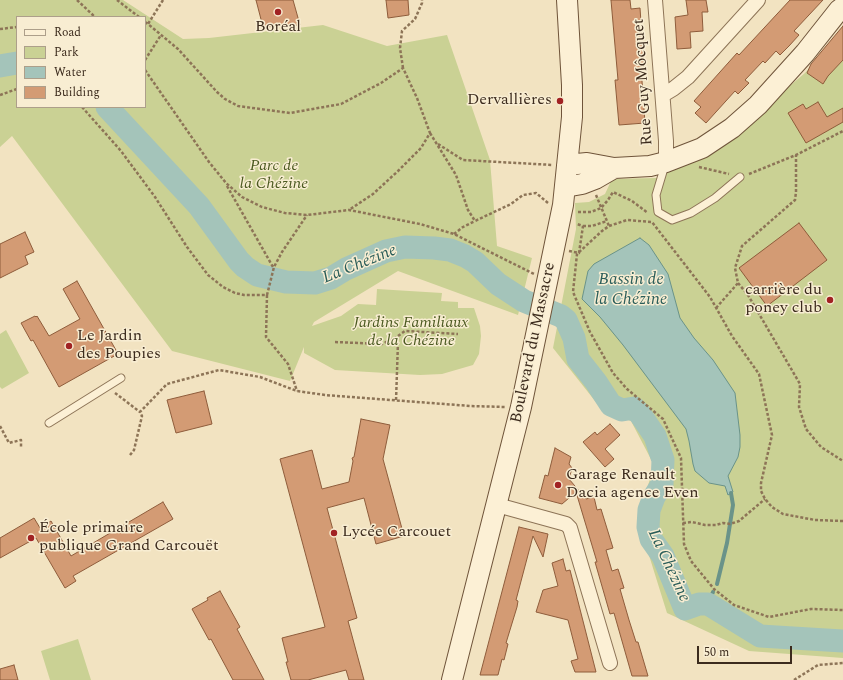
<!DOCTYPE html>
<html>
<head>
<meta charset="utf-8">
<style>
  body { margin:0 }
  #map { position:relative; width:843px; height:680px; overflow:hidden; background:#f2e3c1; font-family:Spectral,serif }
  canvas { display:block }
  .legend { position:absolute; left:16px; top:16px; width:130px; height:92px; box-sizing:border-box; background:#f8edd2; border:1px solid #ad9f8a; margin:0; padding:5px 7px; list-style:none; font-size:12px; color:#3c2b1d }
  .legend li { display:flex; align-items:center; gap:8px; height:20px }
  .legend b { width:20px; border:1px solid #ad9f8a }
  .scale { position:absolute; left:697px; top:646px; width:95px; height:18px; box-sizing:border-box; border:2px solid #3c2b1d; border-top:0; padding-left:5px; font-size:12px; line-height:14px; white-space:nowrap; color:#3c2b1d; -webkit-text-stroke:3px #f8edd2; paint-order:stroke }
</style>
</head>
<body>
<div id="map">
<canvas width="843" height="680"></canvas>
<ul class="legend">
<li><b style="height:5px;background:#fcf0d5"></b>Road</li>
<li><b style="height:11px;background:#cad194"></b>Park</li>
<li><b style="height:11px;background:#a4c4ba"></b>Water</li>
<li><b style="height:11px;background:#d39b74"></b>Building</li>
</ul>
<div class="scale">50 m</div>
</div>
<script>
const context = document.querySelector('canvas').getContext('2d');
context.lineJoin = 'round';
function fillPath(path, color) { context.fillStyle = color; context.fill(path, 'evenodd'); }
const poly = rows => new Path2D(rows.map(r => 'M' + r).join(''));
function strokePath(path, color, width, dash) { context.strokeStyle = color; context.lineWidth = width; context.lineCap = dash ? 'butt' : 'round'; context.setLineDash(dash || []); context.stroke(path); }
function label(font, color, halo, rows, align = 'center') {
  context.font = font + ' Spectral,serif'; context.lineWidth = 3; context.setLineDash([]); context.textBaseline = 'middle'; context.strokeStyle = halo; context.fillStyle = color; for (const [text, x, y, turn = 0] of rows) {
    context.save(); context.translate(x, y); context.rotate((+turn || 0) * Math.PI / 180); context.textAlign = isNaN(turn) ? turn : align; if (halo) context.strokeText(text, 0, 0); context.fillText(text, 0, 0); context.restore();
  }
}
fillPath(poly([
  [0,0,123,0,183,39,209,38,323,25,387,46,447,35,490,160,497,246,532,258,518,315,398,271,314,322,312,326,341,316,358,304,376,305,377,289,442,293,441,301,458,302,458,308,474,308,480,326,481,336,479,354,473,365,442,374,420,375,335,370,304,353,304,347,290,381,172,351,12,136,0,147],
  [17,17,145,17,145,107,17,107],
  [843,29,843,658,749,651,667,613,638,520,654,465,631,421,603,411,553,348,576,229,575,203,589,202,605,194,612,179,656,178,721,144,805,73],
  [6,330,29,373,2,389,0,387,0,334],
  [78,639,91,680,50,680,41,651]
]), '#cad194');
const water = poly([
  [640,238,649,245,668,274,680,318,694,338,713,360,735,393,740,435,740,447,738,457,728,476,733,492,728,495,725,486,709,483,695,471,693,464,689,441,686,429,623,345,600,317,582,299,588,271,594,264,640,238]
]);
fillPath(water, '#a4c4ba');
strokePath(water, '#6a9389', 1);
strokePath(poly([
  [717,584,727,543,733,505,731,493],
  [708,604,713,592]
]), '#6a9389', 4);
strokePath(poly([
  [0,66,17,63],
  [107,107,199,206,239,261,245,267,257,275,286,282,315,283,331,278,346,269,386,251,405,247,434,248,450,250,465,256,475,262,498,284,524,301,561,316,566,320,574,338,578,359,596,382,611,405,622,410,634,408,640,414,655,436,663,460,662,484,654,497,649,510,648,527,651,539,663,556,685,609,699,604,708,604,760,636,843,641]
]), '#a4c4ba', 23);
const building = poly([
  [256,0,293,0,300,25,263,27,256,0],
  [386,0,408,0,409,15,388,18,386,0],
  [611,0,630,0,631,9,640,8,644,66,641,67,645,123,619,125,615,80,618,80,611,0],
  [686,0,706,0,708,12,702,12,703,31,690,32,691,48,677,49,675,17,688,15,686,0],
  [790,0,823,0,794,31,799,35,789,46,780,55,776,51,765,63,763,61,745,80,749,83,738,94,735,91,706,123,695,113,701,107,694,101,737,53,739,55,790,0],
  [843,26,843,60,828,76,823,84,807,73,811,64,843,26],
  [818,102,827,117,843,108,843,122,806,143,788,113,803,104,806,109,818,102],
  [799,223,827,260,767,306,739,268,799,223],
  [25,232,34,252,25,256,28,264,0,278,0,244,25,232],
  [77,281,117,352,115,353,116,355,59,387,33,340,31,341,21,323,35,316,36,317,37,316,49,336,80,319,63,289,77,281],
  [204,391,212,424,176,433,167,400,204,391],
  [361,419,390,425,383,459,404,536,376,544,364,498,327,508,357,618,348,621,364,680,349,680,346,670,308,680,291,680,286,662,288,662,282,638,325,627,280,459,312,450,322,489,349,482,353,461,352,458,354,457,361,419],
  [610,424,620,435,605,449,614,459,605,467,583,442,595,432,597,435,610,424],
  [555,448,571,457,569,464,572,468,569,479,586,499,594,497,597,510,601,509,613,548,606,550,612,571,618,569,624,588,620,589,629,620,636,642,638,642,648,676,632,676,614,613,610,614,595,562,597,562,576,492,562,504,539,498,545,475,548,476,555,448],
  [163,502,173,519,73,576,76,581,65,588,36,538,0,558,0,538,34,518,40,528,51,521,71,556,163,502],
  [519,527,548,534,543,557,533,536,516,600,518,601,517,607,506,643,508,644,504,660,502,659,498,675,480,675,519,527],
  [563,559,566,571,570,570,596,672,575,672,571,661,578,659,568,620,536,612,543,590,558,586,552,563,563,559],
  [220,591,240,627,237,629,264,680,233,680,211,639,209,640,192,609,208,600,207,598,220,591],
  [14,665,18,680,0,680,0,669,14,665]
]);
fillPath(building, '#d39b74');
strokePath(building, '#8e5c3b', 1);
const lane = poly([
  [665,165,656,195,658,212,672,220,691,213,715,198,740,177],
  [49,423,121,378]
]);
const street = poly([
  [655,0,666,141,666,162],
  [663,95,673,89,688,77,758,0],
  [497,505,566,524,570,528,610,663]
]);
const secondary = poly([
  [567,165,587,163,614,168,650,166,666,162,702,148,732,128,758,105,805,53,839,10,843,7],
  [565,187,582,184,595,179,614,168],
  [452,680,521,407,563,205,572,117,572,85,567,0]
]);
strokePath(lane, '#8d7457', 9);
strokePath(street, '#8d7457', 16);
strokePath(secondary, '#6f543a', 22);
strokePath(poly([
  [77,0,95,17],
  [117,0,139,17],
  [163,0,148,24,178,49,217,92,225,99,238,106,290,113,341,104,381,83,403,68,417,98,430,133,421,148,398,171,373,194,349,210],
  [145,22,148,24],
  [0,29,17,27],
  [145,60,161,35],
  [403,68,400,48,402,31,415,19,422,3,422,0],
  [145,70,209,162,226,183,242,197,262,207,285,213,307,215,349,210,420,224,454,234,534,274],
  [0,95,17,89],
  [82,107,121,151,155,197,187,247,208,275,223,287,235,293,244,295,267,295,274,267,282,252,307,215],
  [430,133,456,175,468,210,475,221,511,204,523,195,536,193,548,203],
  [438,144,463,160,553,165],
  [699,167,729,174],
  [749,174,796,155,843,131],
  [227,186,273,267],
  [596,195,609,226],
  [578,212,591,212,601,208,608,200,613,192,632,201,648,213],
  [583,226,592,226,607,221],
  [454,234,463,227,475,221],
  [569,251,579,253,583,226,577,224,577,223],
  [738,283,748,295,800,384,799,407,806,429,821,447,843,461],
  [267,295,266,337,288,364,297,391],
  [716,308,738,283,735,268,742,246,795,200,796,192,796,155],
  [395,338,398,342,396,401],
  [335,342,382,344,395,338,405,331,458,334],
  [115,393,140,412],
  [0,426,9,443,21,440,21,447],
  [130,455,134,450,142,416,140,412,167,384,219,370,260,377,297,391,325,395,470,406,506,407],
  [843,521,815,520,783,514,772,507,765,499,761,491,761,483,772,435,759,374,732,336,710,297,652,222,627,220,609,226,602,231,577,254,573,292,590,332,613,373,627,389,663,419,681,458,684,544,691,561,714,589,734,605,769,617,811,609,843,610],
  [683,523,692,522,705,525,716,525,723,523,730,524,739,521,765,499],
  [794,680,818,665,843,663]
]), '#8d7457', 2.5, [3, 2]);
strokePath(lane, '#fcf0d5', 7);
strokePath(street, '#fcf0d5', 14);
strokePath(secondary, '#fcf0d5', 20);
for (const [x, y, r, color] of [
  [278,12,4,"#a12223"],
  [560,101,4,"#a12223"],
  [830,300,4,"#a12223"],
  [69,346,4,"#a12223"],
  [558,485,4,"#a12223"],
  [334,533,4,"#a12223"],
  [31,538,4,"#a12223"]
]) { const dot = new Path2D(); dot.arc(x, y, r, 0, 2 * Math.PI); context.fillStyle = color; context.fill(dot); strokePath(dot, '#f8edd2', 1.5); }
label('16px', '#3c2b1d', '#f8edd2', [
  ["Boréal",278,28,"center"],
  ["Dervallières",552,101,"right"],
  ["carrière du",822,291,"right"],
  ["poney club",822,309,"right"],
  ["Le Jardin",77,337],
  ["des Poupies",77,355],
  ["Garage Renault",566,476],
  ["Dacia agence Even",566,494],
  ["École primaire",39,529],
  ["publique Grand Carcouët",39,547],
  ["Lycée Carcouet",342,533]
], 'left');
label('16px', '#3c2b1d', '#f8edd2', [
  ["Rue Guy Môcquet",644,82,-94],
  ["Boulevard du Massacre",534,343,-78]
]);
label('italic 16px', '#4c5a21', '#f8edd2', [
  ["Parc de",274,167],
  ["la Chézine",274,185],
  ["Jardins Familiaux",411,324],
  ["de la Chézine",411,342]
]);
label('italic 17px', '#2a5d59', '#f8edd2', [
  ["La Chézine",360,265,-22],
  ["Bassin de",631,281],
  ["la Chézine",631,301],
  ["La Chézine",668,566,65]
]);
</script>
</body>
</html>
